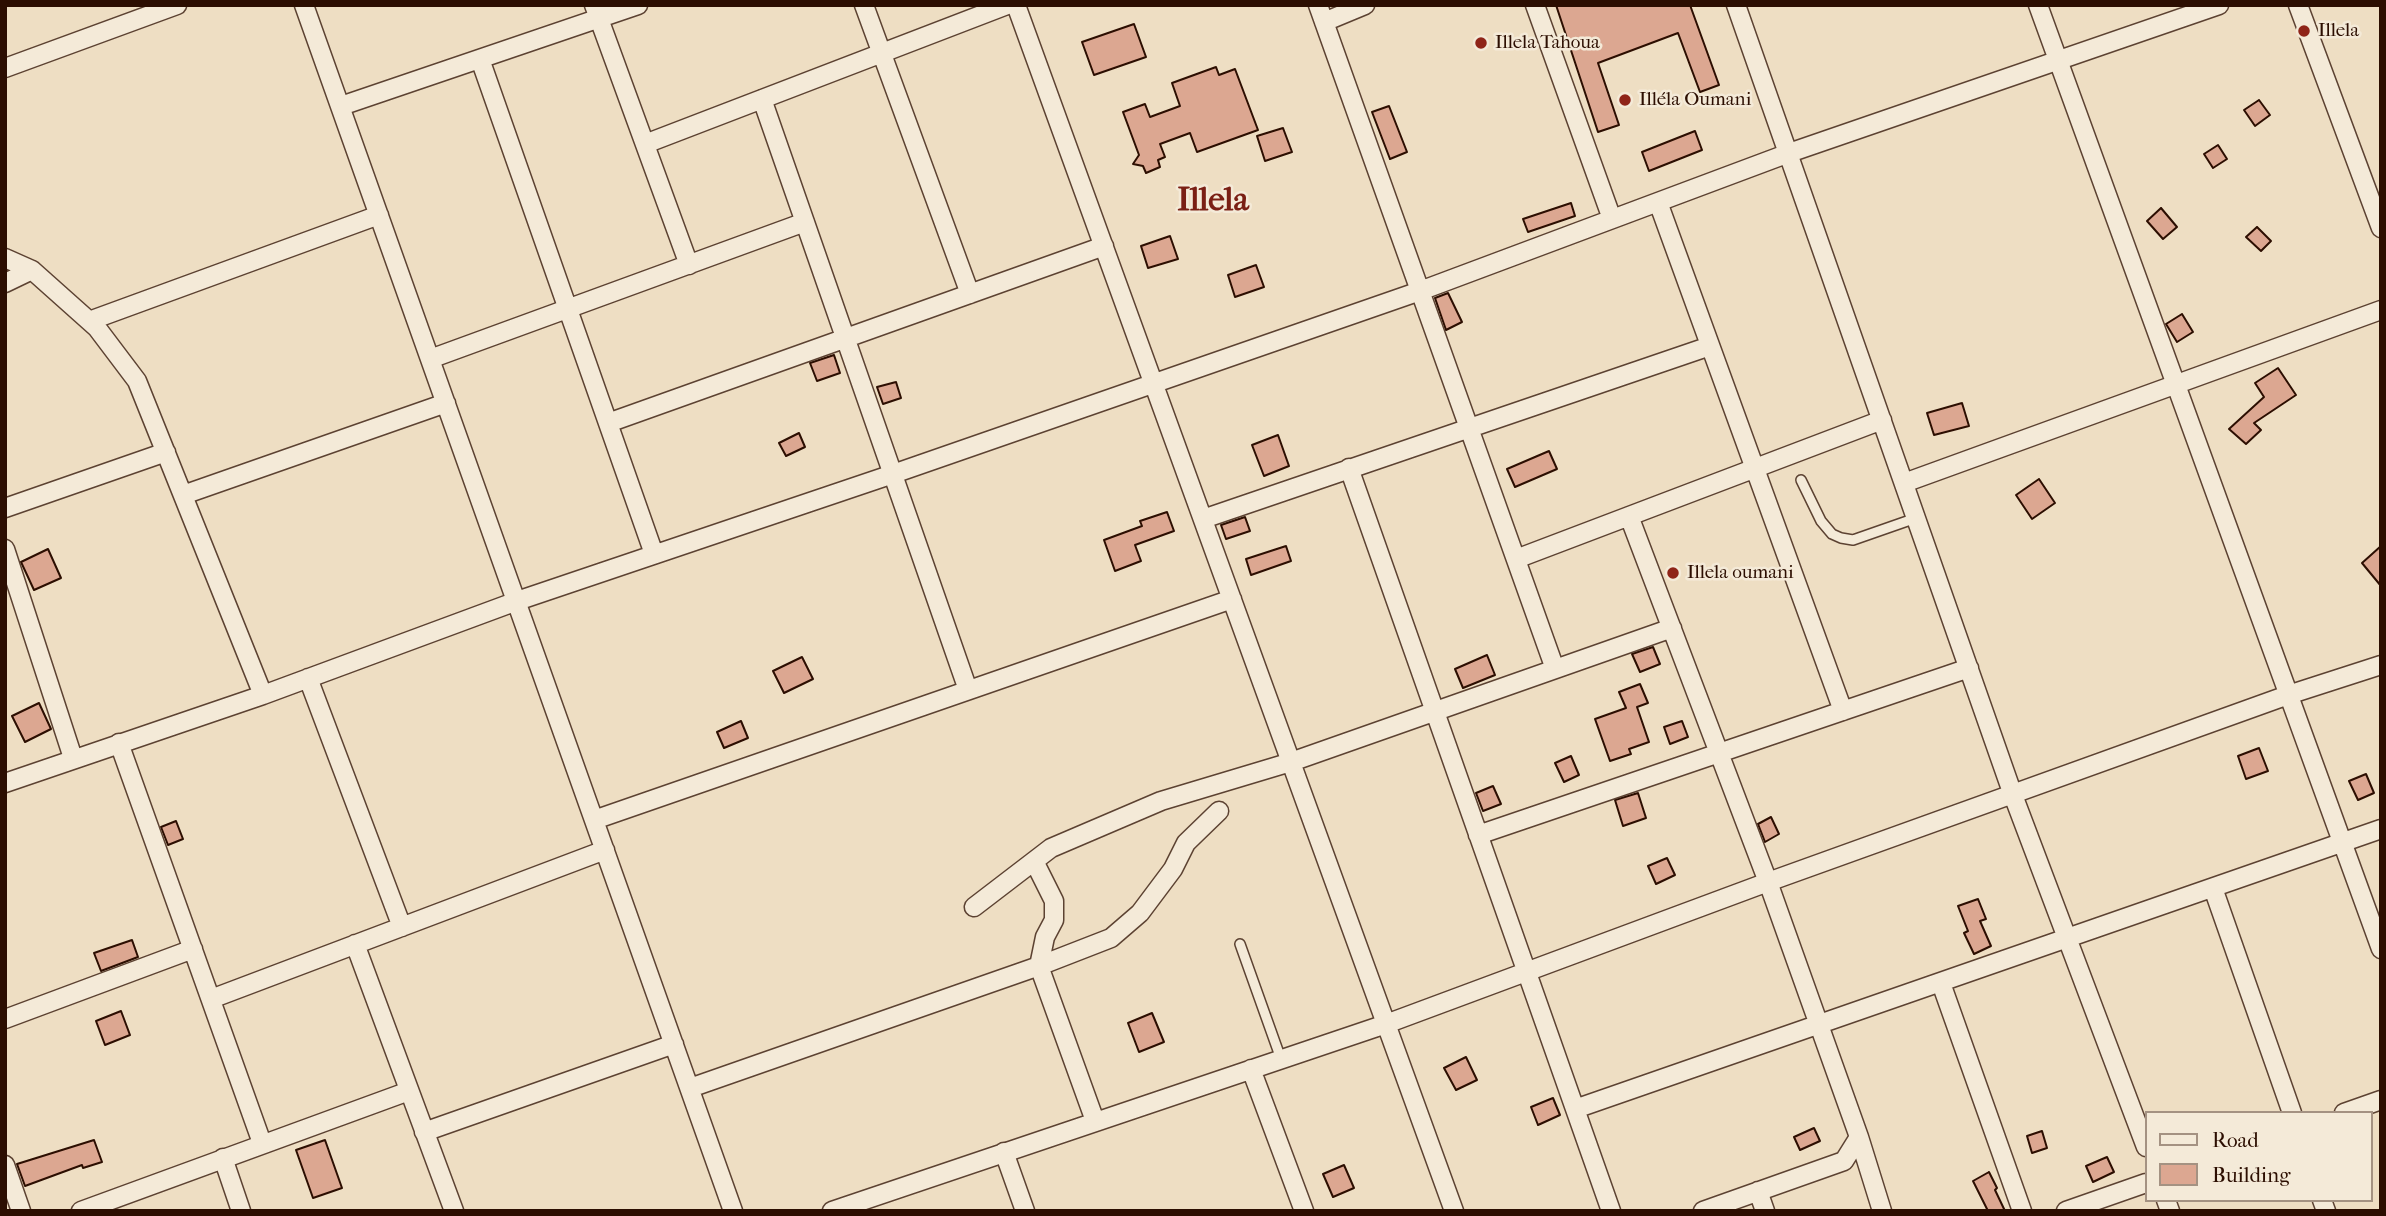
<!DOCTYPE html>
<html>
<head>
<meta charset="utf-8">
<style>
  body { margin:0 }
  #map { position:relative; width:2386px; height:1216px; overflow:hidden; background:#eedec3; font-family:"IM FELL French Canon",serif }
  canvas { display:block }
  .frame { position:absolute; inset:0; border:7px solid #2c0e01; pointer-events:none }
  .legend { position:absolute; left:2145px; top:1111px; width:228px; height:91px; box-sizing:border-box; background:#f4ead8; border:2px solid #a49282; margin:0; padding:9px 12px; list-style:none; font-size:21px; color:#2c0e01 }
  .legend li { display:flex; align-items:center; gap:14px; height:35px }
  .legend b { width:35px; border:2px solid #a49282 }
</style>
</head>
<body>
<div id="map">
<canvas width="2386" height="1216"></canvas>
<div class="frame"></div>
<ul class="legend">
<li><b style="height:9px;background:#f4ead8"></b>Road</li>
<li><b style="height:19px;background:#dca791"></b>Building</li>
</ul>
</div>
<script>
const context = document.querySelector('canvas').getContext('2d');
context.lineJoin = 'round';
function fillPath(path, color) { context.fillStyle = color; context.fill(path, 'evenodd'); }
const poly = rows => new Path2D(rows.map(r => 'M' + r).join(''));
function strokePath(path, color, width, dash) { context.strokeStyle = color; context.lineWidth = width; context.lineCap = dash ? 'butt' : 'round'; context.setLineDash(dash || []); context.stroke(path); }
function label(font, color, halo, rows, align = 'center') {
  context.font = font + ' "IM FELL French Canon",serif'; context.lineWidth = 5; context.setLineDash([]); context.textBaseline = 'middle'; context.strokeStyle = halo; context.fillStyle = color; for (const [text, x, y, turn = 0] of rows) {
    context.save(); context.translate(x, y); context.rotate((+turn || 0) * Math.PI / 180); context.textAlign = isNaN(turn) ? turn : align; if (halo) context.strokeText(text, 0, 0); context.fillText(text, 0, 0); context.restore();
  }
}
const building = poly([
  [1556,5,1690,5,1719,85,1700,92,1678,33,1598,63,1619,125,1598,132,1556,5],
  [1134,24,1146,57,1094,75,1082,42,1134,24],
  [1216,67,1219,75,1235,69,1258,130,1197,152,1190,133,1160,144,1165,157,1158,160,1160,167,1146,173,1143,166,1133,164,1139,155,1123,112,1145,104,1150,117,1180,106,1172,83,1216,67],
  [2259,100,2270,115,2255,126,2244,110,2259,100],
  [1389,106,1407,152,1390,159,1372,112,1389,106],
  [1283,128,1292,152,1265,161,1257,136,1283,128],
  [1695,131,1702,150,1649,171,1642,152,1695,131],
  [2218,145,2227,159,2213,168,2204,154,2218,145],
  [1571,203,1575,216,1528,232,1523,219,1571,203],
  [2161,208,2177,227,2163,239,2147,221,2161,208],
  [2257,227,2271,241,2261,251,2246,237,2257,227],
  [1170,236,1178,259,1148,268,1141,246,1170,236],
  [1256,265,1264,287,1235,297,1228,275,1256,265],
  [1448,293,1462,322,1446,330,1435,298,1448,293],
  [2182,314,2193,332,2177,342,2166,324,2182,314],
  [834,355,840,373,817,381,810,363,834,355],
  [2278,368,2296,395,2254,423,2261,430,2246,444,2229,429,2264,397,2255,383,2278,368],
  [896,382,901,398,883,404,877,387,896,382],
  [1962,403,1969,426,1934,435,1927,413,1962,403],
  [799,433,805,447,786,456,779,443,799,433],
  [1278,435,1289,466,1264,476,1252,445,1278,435],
  [1549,451,1557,469,1515,487,1507,469,1549,451],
  [2039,479,2055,503,2032,519,2016,495,2039,479],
  [1167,512,1174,531,1135,545,1141,561,1115,571,1104,540,1142,526,1140,521,1167,512],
  [1245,517,1250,531,1226,539,1221,525,1245,517],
  [1286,546,1291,561,1251,575,1246,559,1286,546],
  [2381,546,2381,586,2362,563,2381,546],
  [48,549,61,578,34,590,21,562,48,549],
  [1653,647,1660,664,1640,672,1632,654,1653,647],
  [1487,655,1495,675,1463,688,1455,669,1487,655],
  [802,657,813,679,784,693,773,671,802,657],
  [1640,684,1648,703,1637,707,1649,742,1629,749,1631,754,1610,761,1595,719,1626,708,1619,692,1640,684],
  [39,703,51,729,25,742,12,716,39,703],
  [741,721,748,738,724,748,717,732,741,721],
  [1682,721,1688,737,1670,744,1664,727,1682,721],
  [2259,748,2268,771,2246,779,2238,756,2259,748],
  [1571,756,1579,775,1564,782,1555,763,1571,756],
  [2366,774,2374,793,2358,800,2349,781,2366,774],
  [1493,786,1501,804,1483,811,1476,793,1493,786],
  [1638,793,1646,818,1623,826,1615,800,1638,793],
  [1771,817,1779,834,1765,842,1758,824,1771,817],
  [176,821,183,839,168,845,161,827,176,821],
  [1667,858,1675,875,1656,884,1648,866,1667,858],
  [1978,899,1986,919,1980,921,1991,946,1974,954,1964,933,1968,931,1958,906,1978,899],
  [132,940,138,957,101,971,94,953,132,940],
  [121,1011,130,1035,105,1045,96,1021,121,1011],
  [1152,1013,1164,1042,1139,1052,1128,1023,1152,1013],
  [1466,1057,1477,1080,1456,1090,1444,1068,1466,1057],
  [1553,1098,1560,1115,1538,1125,1531,1107,1553,1098],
  [1814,1128,1820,1141,1800,1150,1794,1137,1814,1128],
  [2042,1131,2047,1148,2032,1153,2027,1136,2042,1131],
  [94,1140,102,1162,83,1168,82,1165,25,1186,17,1164,94,1140],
  [325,1140,342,1188,313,1198,296,1150,325,1140],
  [2107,1157,2114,1172,2093,1182,2086,1166,2107,1157],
  [1344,1165,1354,1188,1333,1197,1323,1174,1344,1165],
  [1989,1172,1997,1188,1995,1190,2005,1211,1988,1211,1973,1181,1989,1172]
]);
fillPath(building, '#dca791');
strokePath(building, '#2c0e01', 2);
const lane = poly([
  [1801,480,1821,521,1832,534,1841,538,1853,540,1916,518],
  [1240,944,1281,1059]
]);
const street = poly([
  [304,5,733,1211],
  [594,5,689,265],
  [864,5,970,294],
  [1016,5,1454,1211],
  [1318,5,1555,669],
  [1535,5,1612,219],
  [1736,5,2013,795,2146,1147],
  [2038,5,2381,949],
  [2298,5,2381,228],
  [1324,22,1365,5],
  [480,59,654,554],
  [5,68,177,5],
  [762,99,968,690],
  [341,106,638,5],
  [645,144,1007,5],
  [1658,202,1843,711],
  [5,258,32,270,97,328,137,381,263,695],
  [5,283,32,270],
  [89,321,379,215],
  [430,359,805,222],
  [608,423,1104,246],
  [1349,468,1611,1211],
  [1904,483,2381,310],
  [183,495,446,403],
  [5,508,166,452],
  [1629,516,1768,882,1859,1137,1844,1161,1703,1211],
  [1203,519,1710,346],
  [5,549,73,758],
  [1516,559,1882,420],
  [308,678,402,927],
  [119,743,262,1143],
  [5,783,263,695,517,601,893,474,1420,291,1789,153,2219,5],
  [594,820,1232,599],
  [1478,835,1969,668],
  [1034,861,1054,901,1054,920,1045,937,1039,966,1095,1121],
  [2213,888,2292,1113],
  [974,907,1051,848,1161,801,1291,762,1672,628],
  [355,944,454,1211],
  [1941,983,2022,1211],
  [211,999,605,850],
  [5,1019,193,949],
  [1251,1069,1304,1211],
  [690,1088,1039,966,1111,938,1140,913,1173,869,1186,843,1219,811],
  [1575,1109,2381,829],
  [2344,1113,2381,1100],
  [424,1132,674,1044],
  [1859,1137,1882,1211],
  [1004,1152,1025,1211],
  [223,1158,241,1211],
  [5,1165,21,1211],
  [1758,1191,1765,1211],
  [2166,1200,2170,1211],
  [2322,1200,2326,1211],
  [81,1211,409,1091],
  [832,1211,1386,1024,1768,882,2288,695,2381,665],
  [2066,1211,2146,1183]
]);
strokePath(lane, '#5c4232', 12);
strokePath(street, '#5c4232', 21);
strokePath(lane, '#f4ead8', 9);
strokePath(street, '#f4ead8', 18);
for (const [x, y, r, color] of [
  [2304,31,7,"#8f2418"],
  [1481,43,7,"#8f2418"],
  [1625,100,7,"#8f2418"],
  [1673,573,7,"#8f2418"]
]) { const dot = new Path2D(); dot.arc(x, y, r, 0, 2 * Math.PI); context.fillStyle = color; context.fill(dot); strokePath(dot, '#f4ead8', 2.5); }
label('19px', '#2c0e01', '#f4ead8', [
  ["Illela",2318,31],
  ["Illela Tahoua",1495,43],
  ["Illéla Oumani",1639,100],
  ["Illela oumani",1687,573]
], 'left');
label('bold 33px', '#7a1f14', '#f4ead8', [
  ["Illela",1213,202]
]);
</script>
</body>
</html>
